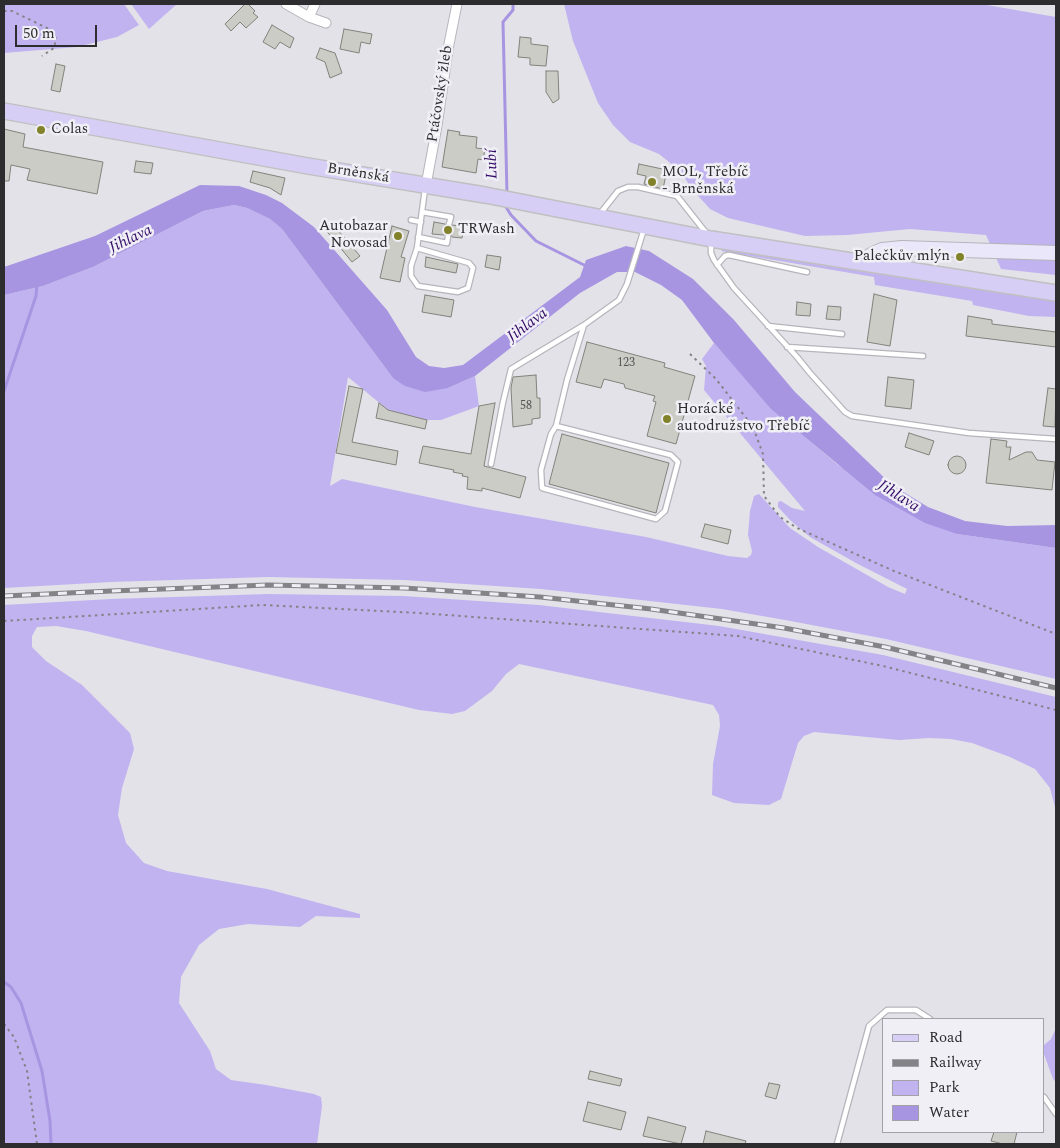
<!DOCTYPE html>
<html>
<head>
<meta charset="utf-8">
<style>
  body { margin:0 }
  #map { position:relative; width:1060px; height:1148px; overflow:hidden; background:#e3e2e9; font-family:Spectral,serif }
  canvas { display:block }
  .frame { position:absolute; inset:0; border:5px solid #2d2d30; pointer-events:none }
  .legend { position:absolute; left:882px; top:1018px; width:162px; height:115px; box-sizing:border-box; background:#f0eff6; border:1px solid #a2a1a7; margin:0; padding:6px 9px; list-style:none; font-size:15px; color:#2d2d30 }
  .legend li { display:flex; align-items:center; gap:10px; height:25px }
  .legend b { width:25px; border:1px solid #a2a1a7 }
  .scale { position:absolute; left:15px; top:25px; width:82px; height:22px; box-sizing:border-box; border:2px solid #2d2d30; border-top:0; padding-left:6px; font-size:15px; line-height:18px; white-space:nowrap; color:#2d2d30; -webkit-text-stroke:4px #f0eff6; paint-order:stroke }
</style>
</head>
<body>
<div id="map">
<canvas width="1060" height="1148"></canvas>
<div class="frame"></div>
<ul class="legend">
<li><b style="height:6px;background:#d7cef6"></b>Road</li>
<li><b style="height:6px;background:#848388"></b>Railway</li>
<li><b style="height:14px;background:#c1b3f0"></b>Park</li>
<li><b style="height:14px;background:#a895e2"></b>Water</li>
</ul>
<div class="scale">50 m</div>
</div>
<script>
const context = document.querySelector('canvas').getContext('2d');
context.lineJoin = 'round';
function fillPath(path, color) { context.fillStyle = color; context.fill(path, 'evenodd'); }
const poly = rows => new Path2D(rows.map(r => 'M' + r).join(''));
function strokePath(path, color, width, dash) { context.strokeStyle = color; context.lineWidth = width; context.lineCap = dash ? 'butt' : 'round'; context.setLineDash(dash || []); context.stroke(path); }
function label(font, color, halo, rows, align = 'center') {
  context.font = font + ' Spectral,serif'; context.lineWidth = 5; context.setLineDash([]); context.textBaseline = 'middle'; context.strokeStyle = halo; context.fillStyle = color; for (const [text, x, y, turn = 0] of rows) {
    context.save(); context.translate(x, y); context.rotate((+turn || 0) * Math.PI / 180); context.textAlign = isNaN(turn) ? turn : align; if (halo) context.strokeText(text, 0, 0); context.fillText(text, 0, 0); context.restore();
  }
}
fillPath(poly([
  [4,4,124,4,139,25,117,37,77,47,4,53],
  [131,4,177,4,149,29],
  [564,4,981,4,1056,17,1056,275,1001,269,986,235,910,229,847,235,805,236,728,218,710,209,693,190,680,171,659,154,630,142,613,125,598,103,573,41],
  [234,205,247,208,270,219,282,229,393,378,448,388,475,376,479,406,441,420,427,420,388,410,348,377,330,486,342,479,475,507,646,537,728,556,747,558,751,555,752,551,748,535,750,511,754,496,759,494,790,528,818,547,888,587,905,594,907,589,856,563,810,537,791,521,778,507,778,502,781,501,792,508,805,511,704,390,706,366,702,359,714,343,772,409,838,465,957,534,1056,548,1056,679,886,639,785,620,722,609,541,589,404,580,268,577,111,582,4,588,4,295,43,286,93,267,203,211],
  [724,248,1056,300,1056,317,1029,316,973,305,972,301,875,285,874,277,721,251],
  [268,594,403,596,539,605,719,626,883,655,1056,697,1056,811,1050,788,1035,769,1010,757,972,743,951,739,929,738,899,740,814,732,804,736,798,743,781,799,769,805,734,803,712,795,713,764,720,726,719,715,713,705,519,664,506,674,492,691,465,711,452,714,419,710,86,631,56,626,37,627,32,636,32,647,46,661,82,685,130,733,134,749,122,788,118,815,126,843,144,863,167,871,267,889,360,914,360,918,316,916,300,927,248,924,219,929,199,945,181,977,179,1003,210,1051,216,1069,231,1080,266,1085,314,1094,321,1097,322,1106,317,1144,4,1144,4,605,111,599],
  [1056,1028,1056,1082,1053,1079,1044,1054,1044,1045,1051,1039]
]), '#c1b3f0');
fillPath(poly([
  [200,185,239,186,266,195,282,203,314,227,387,310,416,357,429,366,444,368,463,365,580,277,586,260,626,246,649,251,693,279,734,320,795,392,892,485,928,507,965,521,1007,526,1056,525,1056,548,957,534,925,523,875,495,771,409,714,343,682,300,661,285,635,272,617,272,580,293,475,376,448,388,425,392,405,386,393,378,282,229,270,219,247,208,234,205,203,211,93,267,43,286,4,295,4,267,95,236]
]), '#a895e2');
strokePath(poly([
  [507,194,503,22,513,10,513,4],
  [506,203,506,207,511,215,536,241,586,266],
  [4,391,36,296,37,284],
  [4,982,11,987,21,1003,42,1071,50,1121,51,1144]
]), '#a895e2', 3);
const building = poly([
  [245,4,248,4,255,11,253,13,258,17,246,28,240,22,231,31,225,24,245,4],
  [272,25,294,38,290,48,280,42,275,49,263,42,272,25],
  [344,29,372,34,370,44,361,42,359,53,340,49,344,29],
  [520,37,531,38,531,44,548,46,546,66,530,65,530,58,518,57,520,37],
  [320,48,335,53,342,73,330,78,325,62,316,58,320,48],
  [56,64,65,66,60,92,51,90,56,64],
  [546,71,558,71,559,99,553,103,546,92,546,71],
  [4,129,25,134,23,147,103,162,97,194,27,180,30,169,11,165,9,181,4,181,4,129],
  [448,130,460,132,459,135,477,137,476,148,485,149,483,160,478,159,476,173,442,167,448,130],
  [136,161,153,163,151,174,134,172,136,161],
  [639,164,667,170,663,189,644,184,646,176,637,174,639,164],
  [253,171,285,178,281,195,270,188,250,182,253,171],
  [331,222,360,256,352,262,324,228,331,222],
  [434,222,445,224,448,228,453,225,464,227,462,238,452,237,449,232,446,232,444,235,432,234,434,222],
  [392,226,409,231,401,257,405,258,400,282,380,278,392,226],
  [487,255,501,257,499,270,485,267,487,255],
  [426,257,458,264,456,273,425,267,426,257],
  [874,294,897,300,890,346,867,342,874,294],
  [425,295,454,300,451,317,422,312,425,295],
  [797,302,811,304,810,316,796,315,797,302],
  [828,306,841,307,840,320,826,319,828,306],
  [968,316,992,320,992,324,1056,332,1056,347,966,336,968,316],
  [587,342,665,363,664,367,695,376,676,444,647,436,656,402,653,401,655,396,625,388,624,384,604,379,601,388,576,382,587,342],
  [536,375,537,398,540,398,540,418,532,419,532,424,513,427,511,388,513,377,536,375],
  [888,377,914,380,911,409,885,406,888,377],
  [349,386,363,389,352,442,398,451,396,465,336,453,349,386],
  [1048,388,1056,389,1055,427,1043,426,1048,388],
  [379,403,388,410,427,420,425,429,376,418,379,403],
  [495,403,484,466,526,477,520,498,482,488,482,491,467,489,468,477,462,476,463,474,453,472,454,470,419,463,423,446,471,454,479,406,495,403],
  [909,433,934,441,929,455,905,447,909,433],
  [562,434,669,463,656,513,549,484,562,434],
  [991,439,1007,441,1006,447,1011,447,1009,460,1026,452,1032,452,1037,460,1055,462,1052,490,986,483,991,439],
  '948 465a9 9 0 1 1 18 0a9 9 0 1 1-18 0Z',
  [705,524,731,530,728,544,701,537,705,524],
  [590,1071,622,1079,620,1086,588,1079,590,1071],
  [769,1083,780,1085,776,1099,765,1096,769,1083],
  [588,1102,626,1112,621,1130,583,1121,588,1102],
  [648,1117,686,1127,681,1144,643,1136,648,1117],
  [706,1131,746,1141,745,1144,703,1144,706,1131],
  [994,1132,1017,1132,1014,1144,1003,1144,991,1141,994,1132]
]);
fillPath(building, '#cbccc5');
strokePath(building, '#82827b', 1);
const lane = poly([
  [422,212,451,217,449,224],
  [599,215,618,191,628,187,638,187,677,196,707,234],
  [411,220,421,222],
  [418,237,447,243,448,236],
  [711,243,711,253,714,260,734,288,797,357,810,373,845,412,852,416,969,433,1056,439],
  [417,248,469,263,473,268,468,288,458,292,418,286,411,276,411,266,417,248,425,189],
  [717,265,725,256,729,255,807,272],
  [768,326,842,334],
  [787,347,923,356],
  [556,426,671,455,678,462,665,511,656,519,542,488,541,470,551,434,556,426,567,380,584,325,619,300,627,284,644,229],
  [491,464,503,402,511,369,584,325],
  [1044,1097,1056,1114],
  [837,1144,869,1026,887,1010,916,1010,930,1019]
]);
const street = poly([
  [286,4,309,17,326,23],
  [309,17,315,4],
  [426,185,437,126,449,44,457,4]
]);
const secondary = poly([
  [860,262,873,254,882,250,902,248,1056,253]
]);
const primary = poly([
  [4,111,308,166,485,195,711,239,1056,293]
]);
strokePath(lane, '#b6b5bb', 7);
strokePath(street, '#b6b5bb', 11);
strokePath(secondary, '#b6b5bb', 16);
strokePath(primary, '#c0c0c1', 18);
strokePath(poly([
  [4,11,12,11,49,29,56,38,54,48,42,56],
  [690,354,716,379,753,427,763,454,764,496,780,517,797,528,894,571,1056,634],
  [4,621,263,605,419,613,738,636,883,666,1056,710],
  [4,1024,14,1037,27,1071,37,1144]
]), '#838388', 2, [2.5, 4]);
strokePath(lane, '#fff', 4.5);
strokePath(street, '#fff', 9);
strokePath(secondary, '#ebe7fa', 14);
strokePath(primary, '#d7cef6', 15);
const rail = poly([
  [4,596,111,591,268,585,404,588,540,597,651,609,784,628,885,647,1056,688]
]);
strokePath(rail, '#848388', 5);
strokePath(rail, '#f0eff6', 3, [9]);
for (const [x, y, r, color] of [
  [41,130,5,"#82822b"],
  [652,182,5,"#82822b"],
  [448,230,5,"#82822b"],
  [398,236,5,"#82822b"],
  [960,257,5,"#82822b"],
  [667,419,5,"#82822b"]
]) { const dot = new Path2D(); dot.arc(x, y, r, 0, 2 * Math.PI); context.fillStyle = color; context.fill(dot); strokePath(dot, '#f0eff6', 2); }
label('12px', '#545555', null, [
  ["123",626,364],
  ["58",526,407]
]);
label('15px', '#2d2d30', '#f0eff6', [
  ["Ptáčovský žleb",441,94,-81],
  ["Brněnská",358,174,9]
]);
label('15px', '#2d2d30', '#f0eff6', [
  ["Colas",51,130],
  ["MOL, Třebíč",662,173],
  ["- Brněnská",662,190],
  ["Autobazar",388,227,"right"],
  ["Novosad",388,244,"right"],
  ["TRWash",458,230],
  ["Palečkův mlýn",950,257,"right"],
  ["Horácké",677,410],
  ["autodružstvo Třebíč",677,427]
], 'left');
label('italic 16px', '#340d68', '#f0eff6', [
  ["Lubí",493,164,-91],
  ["Jihlava",131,240,-26],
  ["Jihlava",528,326,-37],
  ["Jihlava",898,497,32]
]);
</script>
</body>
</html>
